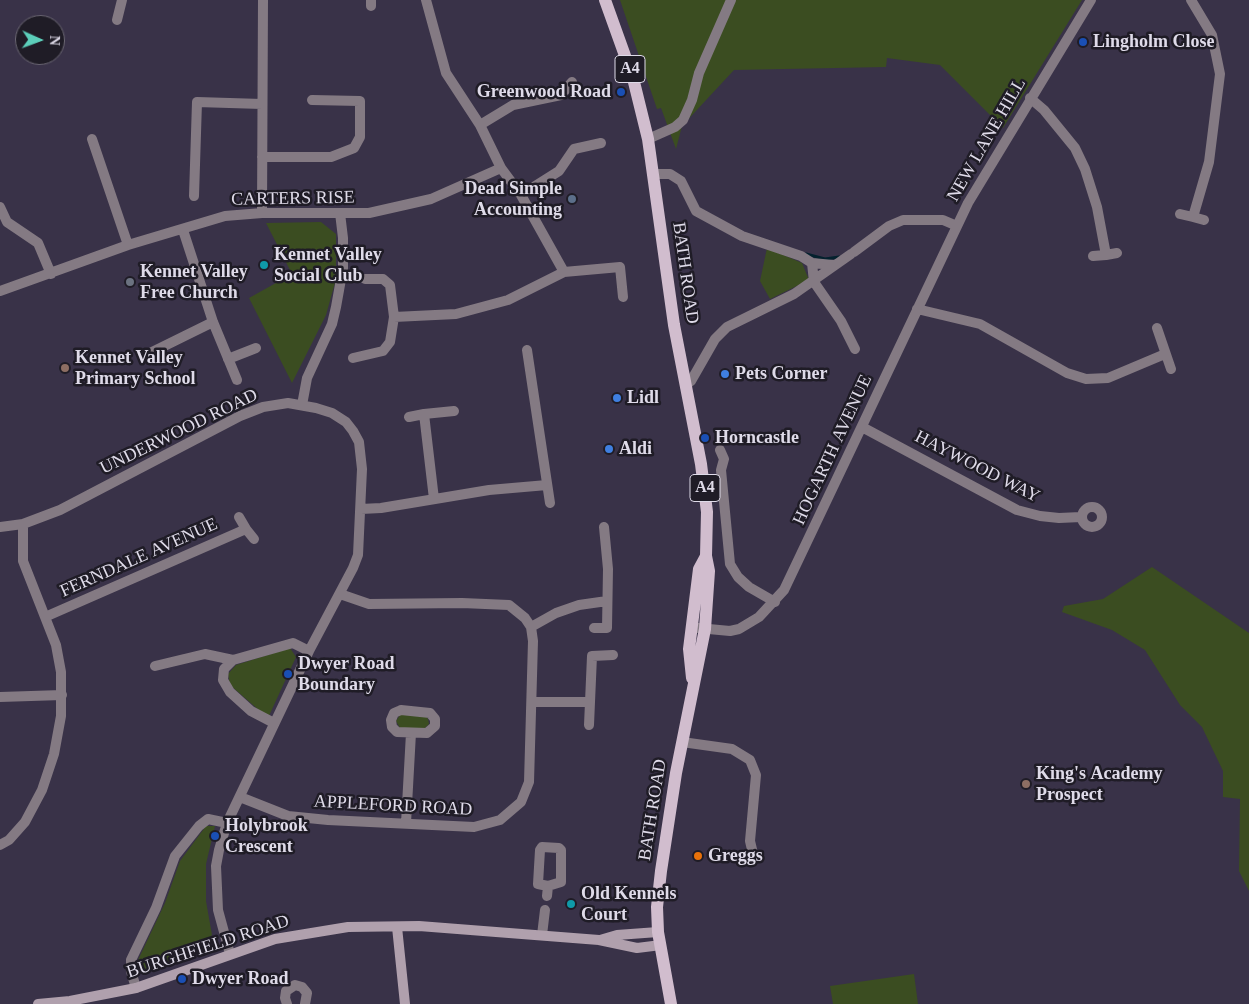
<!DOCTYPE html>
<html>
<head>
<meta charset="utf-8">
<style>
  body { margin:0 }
  #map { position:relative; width:1249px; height:1004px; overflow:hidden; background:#393248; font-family:"Times New Roman",serif }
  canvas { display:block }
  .north { position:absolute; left:15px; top:15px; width:50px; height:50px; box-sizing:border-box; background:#1f1c26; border:1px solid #6c6874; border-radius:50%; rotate:92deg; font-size:14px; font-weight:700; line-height:20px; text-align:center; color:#dfdbe9 }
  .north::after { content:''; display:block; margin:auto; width:18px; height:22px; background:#5cceba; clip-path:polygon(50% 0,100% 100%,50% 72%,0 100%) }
</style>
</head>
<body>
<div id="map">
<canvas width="1249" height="1004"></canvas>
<div class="north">N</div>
</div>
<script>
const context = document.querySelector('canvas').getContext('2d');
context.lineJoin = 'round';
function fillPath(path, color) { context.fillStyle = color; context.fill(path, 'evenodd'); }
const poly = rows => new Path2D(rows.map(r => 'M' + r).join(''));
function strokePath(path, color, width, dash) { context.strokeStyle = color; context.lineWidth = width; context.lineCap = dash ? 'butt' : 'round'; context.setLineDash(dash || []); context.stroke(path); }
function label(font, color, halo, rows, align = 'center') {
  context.font = font + ' "Times New Roman",serif'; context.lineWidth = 5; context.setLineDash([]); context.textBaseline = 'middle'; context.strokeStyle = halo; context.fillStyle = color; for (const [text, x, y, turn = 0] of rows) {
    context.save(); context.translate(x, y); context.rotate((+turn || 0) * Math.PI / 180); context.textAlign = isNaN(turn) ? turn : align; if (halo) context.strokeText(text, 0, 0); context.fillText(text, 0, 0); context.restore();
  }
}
fillPath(poly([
  [620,0,1082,0,1003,128,940,65,887,58,886,67,734,70,682,126,676,149,661,108,657,109],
  [321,222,336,234,336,279,326,315,292,383,249,298,292,274,266,223],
  [767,248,802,263,809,280,770,299,760,281],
  [1152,567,1249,633,1249,891,1239,871,1240,799,1223,797,1223,771,1202,727,1180,705,1145,650,1112,630,1062,612,1064,606,1103,599],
  [290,648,296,657,268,718,230,685,228,674,236,665],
  [400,715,425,715,428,719,429,724,424,729,400,728,396,721],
  [206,826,215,826,206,864,206,901,212,935,197,951,147,971,138,960,165,903,180,861],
  [914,974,918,1004,833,1004,830,986]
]), '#3b4d21');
strokePath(poly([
  [806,254,825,259,839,257]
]), '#04212e', 3);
strokePath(poly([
  [371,0,371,6],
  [426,0,446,73,480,125,501,168,521,195,564,272],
  [1191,0,1212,35,1220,74,1209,162,1193,217,1204,220],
  [117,20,122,0],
  [1030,98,1044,110,1075,148,1085,169,1097,207,1106,255,1117,253],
  [480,125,513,105,561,95,572,82],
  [92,139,128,245],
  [648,139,675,127,683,120,692,100,699,73,731,0],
  [262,157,331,157,354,148,360,137,360,101,312,100],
  [654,174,670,174,681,181,696,211,742,236,801,256,812,263,833,265],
  [521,195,559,171,574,149,601,143],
  [194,196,197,102,262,104],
  [0,207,7,222,38,243,51,274],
  [262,213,263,0],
  [1180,214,1193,217],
  [183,230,213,322,237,380],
  [854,252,889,226,903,220,943,220,957,226],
  [1093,256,1106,255],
  [812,263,814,282,841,321,855,349],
  [0,291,128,245,225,216,262,213,369,213,431,199,501,168],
  [917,309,980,324,1067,373,1086,379,1108,378,1165,354],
  [394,317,456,314,508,300,564,272,620,267,623,297],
  [1157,328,1171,369],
  [527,350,550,503],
  [144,356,213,322],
  [353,358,383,351,390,342,394,317,390,285,383,279,365,279],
  [228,359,256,348],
  [685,386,691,381,715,339,727,327,794,294,851,254],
  [302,405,307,378,332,324,336,307,343,268,343,238,340,213],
  [409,417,424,414],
  [862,427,1017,510,1040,516,1059,518,1081,517],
  [720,450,724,459,721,470,730,564,738,577,749,587,775,602],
  [434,499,424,414,454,411],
  '1082 517a10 10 0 1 1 20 0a10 10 0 1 1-20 0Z',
  [361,509,381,508,489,490,547,485],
  [239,517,246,529],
  [0,527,23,524,60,510,240,416,263,407,288,403,316,408,332,413,346,422,353,431,359,442,362,469,358,555,353,568,309,651,227,823,219,850,216,866,218,910,230,954],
  [45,617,246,529,254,539],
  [531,627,556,613,579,605,607,601],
  [594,628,607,628,608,569,604,527],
  [698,628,730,631,739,629,759,617,784,590,968,203,1091,0],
  [155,666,205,654,233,660],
  [0,697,62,695],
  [532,702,590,702],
  [401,710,430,713,435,719,435,726,427,733,397,732,392,727,391,720,394,713,401,710],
  [274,723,251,711,230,692,223,680,224,669,233,660,293,643,309,651],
  [589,725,592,656,613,655],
  [682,742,732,749,750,760,756,775,750,841,754,858],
  [240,797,288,816,328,820,474,827,500,820,521,802,529,782,533,641,531,627,525,618,509,605,462,603,369,604,340,594],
  [406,823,411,733],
  [0,845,9,840,25,822,42,790,54,754,61,716,61,672,56,645,23,561,23,524],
  [547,896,548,886,538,884,540,850,542,847,559,848,561,850,561,882,548,886],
  [542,935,545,910],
  [136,988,131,971,131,960,156,908,175,856,199,826,208,819,227,823],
  [287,1004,285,998,286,991,295,985,302,987,307,993,305,1004]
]), '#847a83', 10);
strokePath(poly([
  [397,927,405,1004],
  [600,940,617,935,658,932],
  [38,1004,70,1001,136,988,275,939,348,927,419,926,599,940,637,948,661,945]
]), '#b0a0ad', 10);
strokePath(poly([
  [605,0,633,78,648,139,674,325,701,464,707,512,706,556,709,571,705,629,676,773,661,871,657,907,658,932,671,1004],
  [692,678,689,649,699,569,706,556]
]), '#d1bdce', 12);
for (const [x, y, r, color] of [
  [1083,42,5,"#1a4fb4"],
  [621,92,5,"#1a4fb4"],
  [572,199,5,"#5c6f8a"],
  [264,265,5,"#0f9aa8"],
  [130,282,5,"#6b7280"],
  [65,368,5,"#8d6e63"],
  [725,374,5,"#3f7fe0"],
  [617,398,5,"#3f7fe0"],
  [705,438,5,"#1a4fb4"],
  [609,449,5,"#3f7fe0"],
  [288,674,5,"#1a4fb4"],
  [1026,784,5,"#8d6e63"],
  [215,836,5,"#1a4fb4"],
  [698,856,5,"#e8710a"],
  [571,904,5,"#0f9aa8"],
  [182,979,5,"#1a4fb4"]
]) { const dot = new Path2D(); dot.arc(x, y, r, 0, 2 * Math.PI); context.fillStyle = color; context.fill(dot); strokePath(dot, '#1f1c26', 2); }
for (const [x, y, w] of [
  [630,69,30],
  [705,488,30]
]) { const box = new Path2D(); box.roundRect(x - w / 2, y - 13.5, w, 27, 4); context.fillStyle = '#1f1c26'; context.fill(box); strokePath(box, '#dfdbe9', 1); }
label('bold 16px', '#dfdbe9', null, [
  ["A4",630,69],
  ["A4",705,488]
]);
label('bold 18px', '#dfdbe9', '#1f1c26', [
  ["Lingholm Close",1093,42],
  ["Greenwood Road",611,92,"right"],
  ["Dead Simple",562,189,"right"],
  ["Accounting",562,210,"right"],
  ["Kennet Valley",274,255],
  ["Social Club",274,276],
  ["Kennet Valley",140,272],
  ["Free Church",140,293],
  ["Kennet Valley",75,358],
  ["Primary School",75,379],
  ["Pets Corner",735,374],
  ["Lidl",627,398],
  ["Horncastle",715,438],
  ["Aldi",619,449],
  ["Dwyer Road",298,664],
  ["Boundary",298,685],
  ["King's Academy",1036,774],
  ["Prospect",1036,795],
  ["Holybrook",225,826],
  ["Crescent",225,847],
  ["Greggs",708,856],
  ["Old Kennels",581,894],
  ["Court",581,915],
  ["Dwyer Road",192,979]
], 'left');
label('18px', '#dfdbe9', '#1f1c26', [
  ["NEW LANE HILL",987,140,-60],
  ["CARTERS RISE",293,199,-1],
  ["BATH ROAD",685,273,82],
  ["UNDERWOOD ROAD",179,432,-26],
  ["HOGARTH AVENUE",833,450,-65],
  ["HAYWOOD WAY",977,467,27],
  ["FERNDALE AVENUE",139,558,-24],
  ["APPLEFORD ROAD",393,806,3],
  ["BATH ROAD",653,810,-81],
  ["BURGHFIELD ROAD",208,947,-18]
]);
</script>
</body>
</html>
